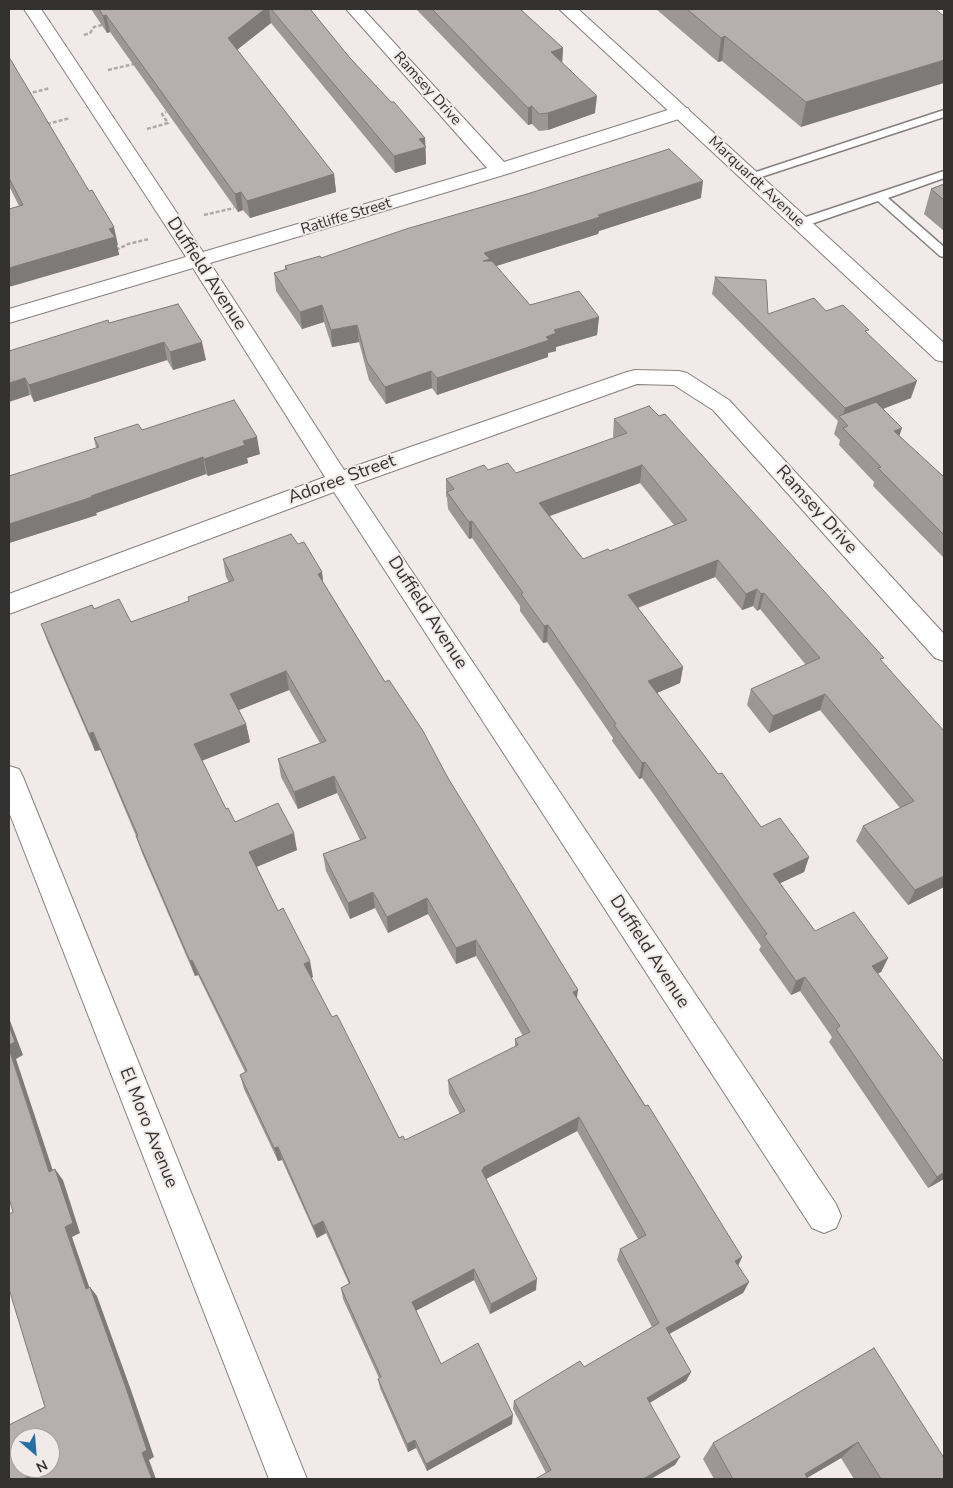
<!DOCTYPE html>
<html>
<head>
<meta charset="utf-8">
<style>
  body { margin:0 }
  #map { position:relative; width:953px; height:1488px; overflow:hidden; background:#f1eae9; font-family:"Nunito Sans",sans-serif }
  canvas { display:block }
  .frame { position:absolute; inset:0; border:10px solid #343231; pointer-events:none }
  .north { position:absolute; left:10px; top:1428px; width:50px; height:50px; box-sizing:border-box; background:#f1eae9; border:1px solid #a5a09f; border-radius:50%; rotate:153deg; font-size:14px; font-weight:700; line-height:20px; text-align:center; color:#343231 }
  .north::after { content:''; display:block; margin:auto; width:18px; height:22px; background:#2671a4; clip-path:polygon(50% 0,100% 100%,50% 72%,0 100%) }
</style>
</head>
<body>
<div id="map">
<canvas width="953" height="1488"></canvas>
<div class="frame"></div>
<div class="north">N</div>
</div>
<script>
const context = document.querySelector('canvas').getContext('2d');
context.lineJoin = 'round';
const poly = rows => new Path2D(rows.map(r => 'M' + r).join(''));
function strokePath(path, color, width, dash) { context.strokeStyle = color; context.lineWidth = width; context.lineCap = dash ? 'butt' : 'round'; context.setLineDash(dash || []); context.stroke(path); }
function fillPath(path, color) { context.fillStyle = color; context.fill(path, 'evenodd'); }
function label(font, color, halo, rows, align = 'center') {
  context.font = font + ' "Nunito Sans",sans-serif'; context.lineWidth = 4; context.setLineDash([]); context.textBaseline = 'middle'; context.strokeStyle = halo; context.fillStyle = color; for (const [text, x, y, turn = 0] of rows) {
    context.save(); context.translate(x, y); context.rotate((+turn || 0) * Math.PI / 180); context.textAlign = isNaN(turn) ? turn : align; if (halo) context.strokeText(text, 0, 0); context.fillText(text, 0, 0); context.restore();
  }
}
const lane = poly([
  [944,110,944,117,755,179,747,179,745,177,747,175,944,110],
  [944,171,944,178,888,198,944,247,944,257,940,256,878,201,805,226,797,226,795,223,797,220,944,171]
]);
const street = poly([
  [24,9,41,9,203,252,487,168,346,9,363,9,504,162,674,108,688,108,690,112,688,116,507,174,210,263,344,470,627,372,635,370,679,371,687,373,729,400,944,634,944,661,935,658,713,410,674,385,637,384,354,485,836,1204,841,1216,836,1228,824,1233,812,1228,334,492,9,614,9,594,325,477,193,268,9,323,9,309,186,257,24,9],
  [9,766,19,769,23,777,307,1479,269,1479,9,812,9,766]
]);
const secondary = poly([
  [559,9,578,9,944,343,944,362,936,360,559,9]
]);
strokePath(lane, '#857f7e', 3);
strokePath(street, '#857f7e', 2);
strokePath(secondary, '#857f7e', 2);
strokePath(poly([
  [84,35,90,33,94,27,102,25],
  [108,70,134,64],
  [27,94,50,88],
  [47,124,70,118],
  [147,129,168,123,162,114,166,112],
  [204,215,234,208],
  [116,250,128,244,149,239]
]), '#afaaa9', 2.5, [4, 2]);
fillPath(lane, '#fff');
fillPath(street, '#fff');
fillPath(secondary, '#fff');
fillPath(poly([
  [91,9,310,9,350,58,391,102,425,138,426,164,395,173,271,23,237,50,334,174,336,192,250,218,243,210,238,212,110,32,107,33],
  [416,9,520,9,563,48,562,62,595,113,548,130,539,131,532,124,528,125],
  [656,9,935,9,801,127,722,61,718,62],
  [9,57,118,245,117,245,119,255,19,206,9,186],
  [944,184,944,231,924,214,931,189],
  [701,198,599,231,598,234,496,266,530,305,599,317,597,335,556,347,556,351,548,353,548,357,437,395,432,388,386,404,369,380,359,342,332,347,324,322,302,329,276,291,274,273,285,270,285,266,321,258],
  [715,277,768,314,826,311,868,335,911,398,883,409,902,428,899,436,944,477,944,558,873,486,874,482,839,445,840,440,834,434,838,421,712,294],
  [178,304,206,360,173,370,167,360,34,402,9,351],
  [614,419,882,661,944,887,908,905,856,841,863,826,900,808,820,710,769,733,747,705,751,689,806,665,760,609,757,611,753,606,742,610,715,577,638,608,683,667,680,683,657,693,718,774,761,827,809,857,804,872,780,883,815,931,888,958,881,972,877,974,944,1062,944,1179,928,1188,829,1042,832,1037,800,991,791,995,759,950,761,946,642,778,639,779,612,741,613,738,547,642,543,643,520,611,520,606,472,538,469,539,448,509,447,498,446,496,446,479,488,470,516,473,614,438,613,436],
  [640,483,674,525,610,551,583,559,550,516],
  [142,430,260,454,247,458,248,463,208,476,206,474,96,513,97,515,9,543,96,448,94,438],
  [298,544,322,572,323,582,385,682,448,778,577,998,742,1257,738,1266,749,1282,743,1293,669,1334,691,1372,686,1381,649,1403,675,1465,546,1473,513,1409,514,1401,584,1367,652,1327,617,1260,620,1249,638,1239,577,1131,486,1179,536,1290,490,1314,474,1280,416,1311,441,1364,512,1424,427,1471,416,1448,408,1452,380,1388,378,1379,379,1378,343,1299,341,1288,349,1284,326,1233,317,1238,282,1160,278,1161,244,1089,240,1075,245,1072,198,975,195,976,142,853,136,836,100,750,95,751,48,643,41,624,94,609,131,622,189,601,229,582,226,577,223,559],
  [289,690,320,743,278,759,281,777,298,809,337,793,360,840,323,854,326,871,350,919,375,908,388,933,428,914,456,964,476,956,523,1036,515,1039,515,1047,448,1080,449,1094,460,1114,405,1140,399,1138,332,1017,311,978,313,977,278,911,257,867,297,850,235,822,226,809,202,760,250,742,246,724,239,710],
  [874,1348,944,1479,854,1479,841,1458,807,1478,808,1479,714,1479,703,1459,713,1443]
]), '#9c9696');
fillPath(poly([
  [265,9,269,9,271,23,230,55,228,38],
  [106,15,110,32,107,33,103,16],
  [725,36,722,61,718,62,721,38],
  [563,48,562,66,551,52],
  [944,60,944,83,801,127,806,102],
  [597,96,595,113,548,130,548,113],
  [532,106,532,124,528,125,528,108],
  [425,138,426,164,395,173,394,156,419,139],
  [334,174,336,192,250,218,247,201],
  [703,181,701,198,599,231,598,234,490,268,483,278,484,253,598,215],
  [241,192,243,210,238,212,235,194],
  [114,227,118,245,117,245,119,255,9,287,9,268],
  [322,305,324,322,302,329,300,312],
  [599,317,597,335,556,347,556,351,548,353,548,357,437,395,437,378,554,330],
  [357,325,359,342,332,347,331,330],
  [164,342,167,360,34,402,29,385],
  [202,342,206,360,173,370,170,352],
  [431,371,432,388,386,404,385,387],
  [25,378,30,395,9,402,9,383],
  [917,381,911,398,845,423,842,419,845,408],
  [902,428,896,445,894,431],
  [257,437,260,454,247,458,248,463,208,476,204,459,243,441],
  [203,457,206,474,96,513,97,515,9,543,9,524],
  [642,465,640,483,538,520,539,503],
  [472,521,472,538,469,539,469,522],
  [718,560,715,577,626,612,628,595],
  [322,572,324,591,318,574],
  [757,589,753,606,742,610,746,594],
  [764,593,760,609,757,611,761,594],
  [548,625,547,642,543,643,544,626],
  [683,667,680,683,645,698,648,681],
  [286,671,289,690,234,712,230,694],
  [825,694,820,710,769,733,773,716],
  [246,724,250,742,199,762,194,744],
  [93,732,100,750,95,751,89,734],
  [645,762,642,778,639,779,642,763],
  [334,776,337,793,298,809,294,792],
  [294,833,297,850,253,868,249,852],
  [809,857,804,872,768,889,773,874],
  [944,876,944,887,908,905,915,890],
  [373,892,375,908,350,919,348,903],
  [427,898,428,914,388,933,387,917],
  [476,940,476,956,456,964,456,948],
  [888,958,881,972,865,980,872,966],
  [192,960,198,975,195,976,190,961],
  [310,961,313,977,307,979,304,964],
  [805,977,800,991,791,995,796,981],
  [578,990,576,1005,573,992],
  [9,1018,23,1055,16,1059,57,1183,49,1172,9,1049],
  [579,1117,577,1131,484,1180,482,1171,484,1167],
  [278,1147,282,1160,278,1161,274,1148],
  [55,1169,63,1180,80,1233,72,1237,93,1298,86,1289,65,1227],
  [944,1172,944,1179,928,1188,937,1177],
  [323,1221,326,1233,317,1238,313,1226],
  [742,1257,737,1268,735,1261],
  [474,1269,474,1280,413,1312,412,1302],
  [537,1279,536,1290,490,1314,491,1304],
  [749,1282,743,1293,662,1338,666,1328],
  [90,1287,97,1296,132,1393,154,1457,149,1460,156,1479,152,1479,142,1453],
  [691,1372,686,1381,643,1407,647,1398],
  [513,1415,512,1424,427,1471,426,1464],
  [415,1440,416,1448,408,1452,407,1444],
  [858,1442,841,1458,805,1479,805,1474],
  [680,1457,675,1465,651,1479,643,1479],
  [35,1473,44,1479,23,1479]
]), '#7f7a7a');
const building = poly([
  [99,9,265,9,228,38,334,174,247,201,241,192,235,194,106,15,103,16,99,9],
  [271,9,310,9,350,58,391,102,394,102,425,138,419,139,426,147,394,156,271,9],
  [432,9,520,9,563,48,551,52,597,96,548,113,539,114,532,106,528,108,432,9],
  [687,9,935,9,944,16,944,60,806,102,725,36,721,38,687,9],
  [9,57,89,191,92,190,114,227,109,229,115,237,9,268,9,209,23,205,9,178,9,57],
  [669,149,703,181,598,215,600,217,484,253,490,259,483,261,492,261,530,305,579,291,599,317,554,330,556,333,546,337,549,340,437,378,431,371,385,387,367,362,357,325,331,330,322,305,300,312,274,273,287,269,285,266,320,256,321,258,406,229,527,194,669,149],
  [944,184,944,200,931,189,944,184],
  [715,277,766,280,768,314,814,298,826,311,843,305,869,330,865,331,917,381,845,408,715,277],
  [178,304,202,342,170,352,164,342,29,385,25,378,9,383,9,351,108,320,109,323,178,304],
  [234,400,257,437,243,441,245,445,204,459,203,457,91,496,92,497,9,524,9,476,99,447,94,438,138,424,142,430,234,400],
  [876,402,902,428,894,431,944,477,944,535,878,468,881,467,843,428,848,426,839,416,876,402],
  [649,406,659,416,665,414,884,658,880,659,944,731,944,876,915,890,863,826,914,801,825,694,773,716,751,689,820,658,764,593,761,594,757,589,746,594,718,560,628,595,683,667,648,681,718,774,722,773,761,827,780,818,809,857,773,874,815,931,854,912,888,958,872,966,944,1062,944,1172,937,1177,836,1029,840,1026,805,977,796,981,764,936,767,934,645,762,642,763,614,725,616,724,548,625,544,626,521,594,523,593,472,521,469,522,447,492,454,489,446,479,484,465,488,470,508,463,516,473,627,433,614,419,649,406],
  [642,465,687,520,610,551,608,549,583,559,539,503,642,465],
  [291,534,298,544,304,542,322,572,318,574,350,626,385,682,389,680,423,731,448,778,578,990,573,992,645,1106,648,1105,742,1257,735,1261,749,1282,666,1328,691,1372,647,1398,680,1457,643,1479,535,1479,551,1470,514,1401,580,1361,584,1367,659,1323,620,1249,646,1235,579,1117,484,1167,482,1171,537,1279,491,1304,474,1269,412,1302,441,1364,478,1343,513,1415,426,1464,415,1440,407,1444,378,1379,381,1377,341,1288,350,1283,323,1221,313,1226,278,1147,274,1148,240,1075,247,1071,192,960,190,961,136,836,138,836,93,732,89,734,41,624,92,605,94,609,119,599,131,622,189,601,188,597,234,580,223,559,291,534],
  [286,671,326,741,278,759,294,792,334,776,366,838,323,854,348,903,373,892,387,917,427,898,456,948,476,940,530,1032,515,1039,518,1045,448,1080,465,1111,405,1140,403,1136,399,1138,337,1015,332,1017,304,964,310,961,283,908,278,911,249,852,294,833,278,803,235,822,228,808,226,809,194,744,246,724,230,694,286,671],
  [9,1026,15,1042,9,1045,9,1026],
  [9,1049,49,1172,55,1169,73,1223,65,1227,86,1289,90,1287,125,1385,147,1450,142,1453,152,1479,37,1479,35,1473,23,1479,9,1479,9,1425,45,1407,9,1289,9,1214,13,1212,9,1198,9,1049],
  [20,1438,50,1438,50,1468,20,1468,20,1438],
  [874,1348,944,1458,944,1479,881,1479,858,1442,805,1474,808,1479,733,1479,713,1443,874,1348]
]);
fillPath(building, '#b5afae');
strokePath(building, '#7f7a7a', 1);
label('15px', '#343231', '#f1eae9', [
  ["Ramsey Drive",427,89,48],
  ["Marquardt Avenue",756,182,43],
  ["Ratliffe Street",346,217,-17]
]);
label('18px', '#343231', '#f1eae9', [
  ["Duffield Avenue",206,274,57],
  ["Adoree Street",342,480,-20],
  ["Ramsey Drive",816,510,48],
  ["Duffield Avenue",427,613,57],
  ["Duffield Avenue",649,952,57],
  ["El Moro Avenue",148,1128,68]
]);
</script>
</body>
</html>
